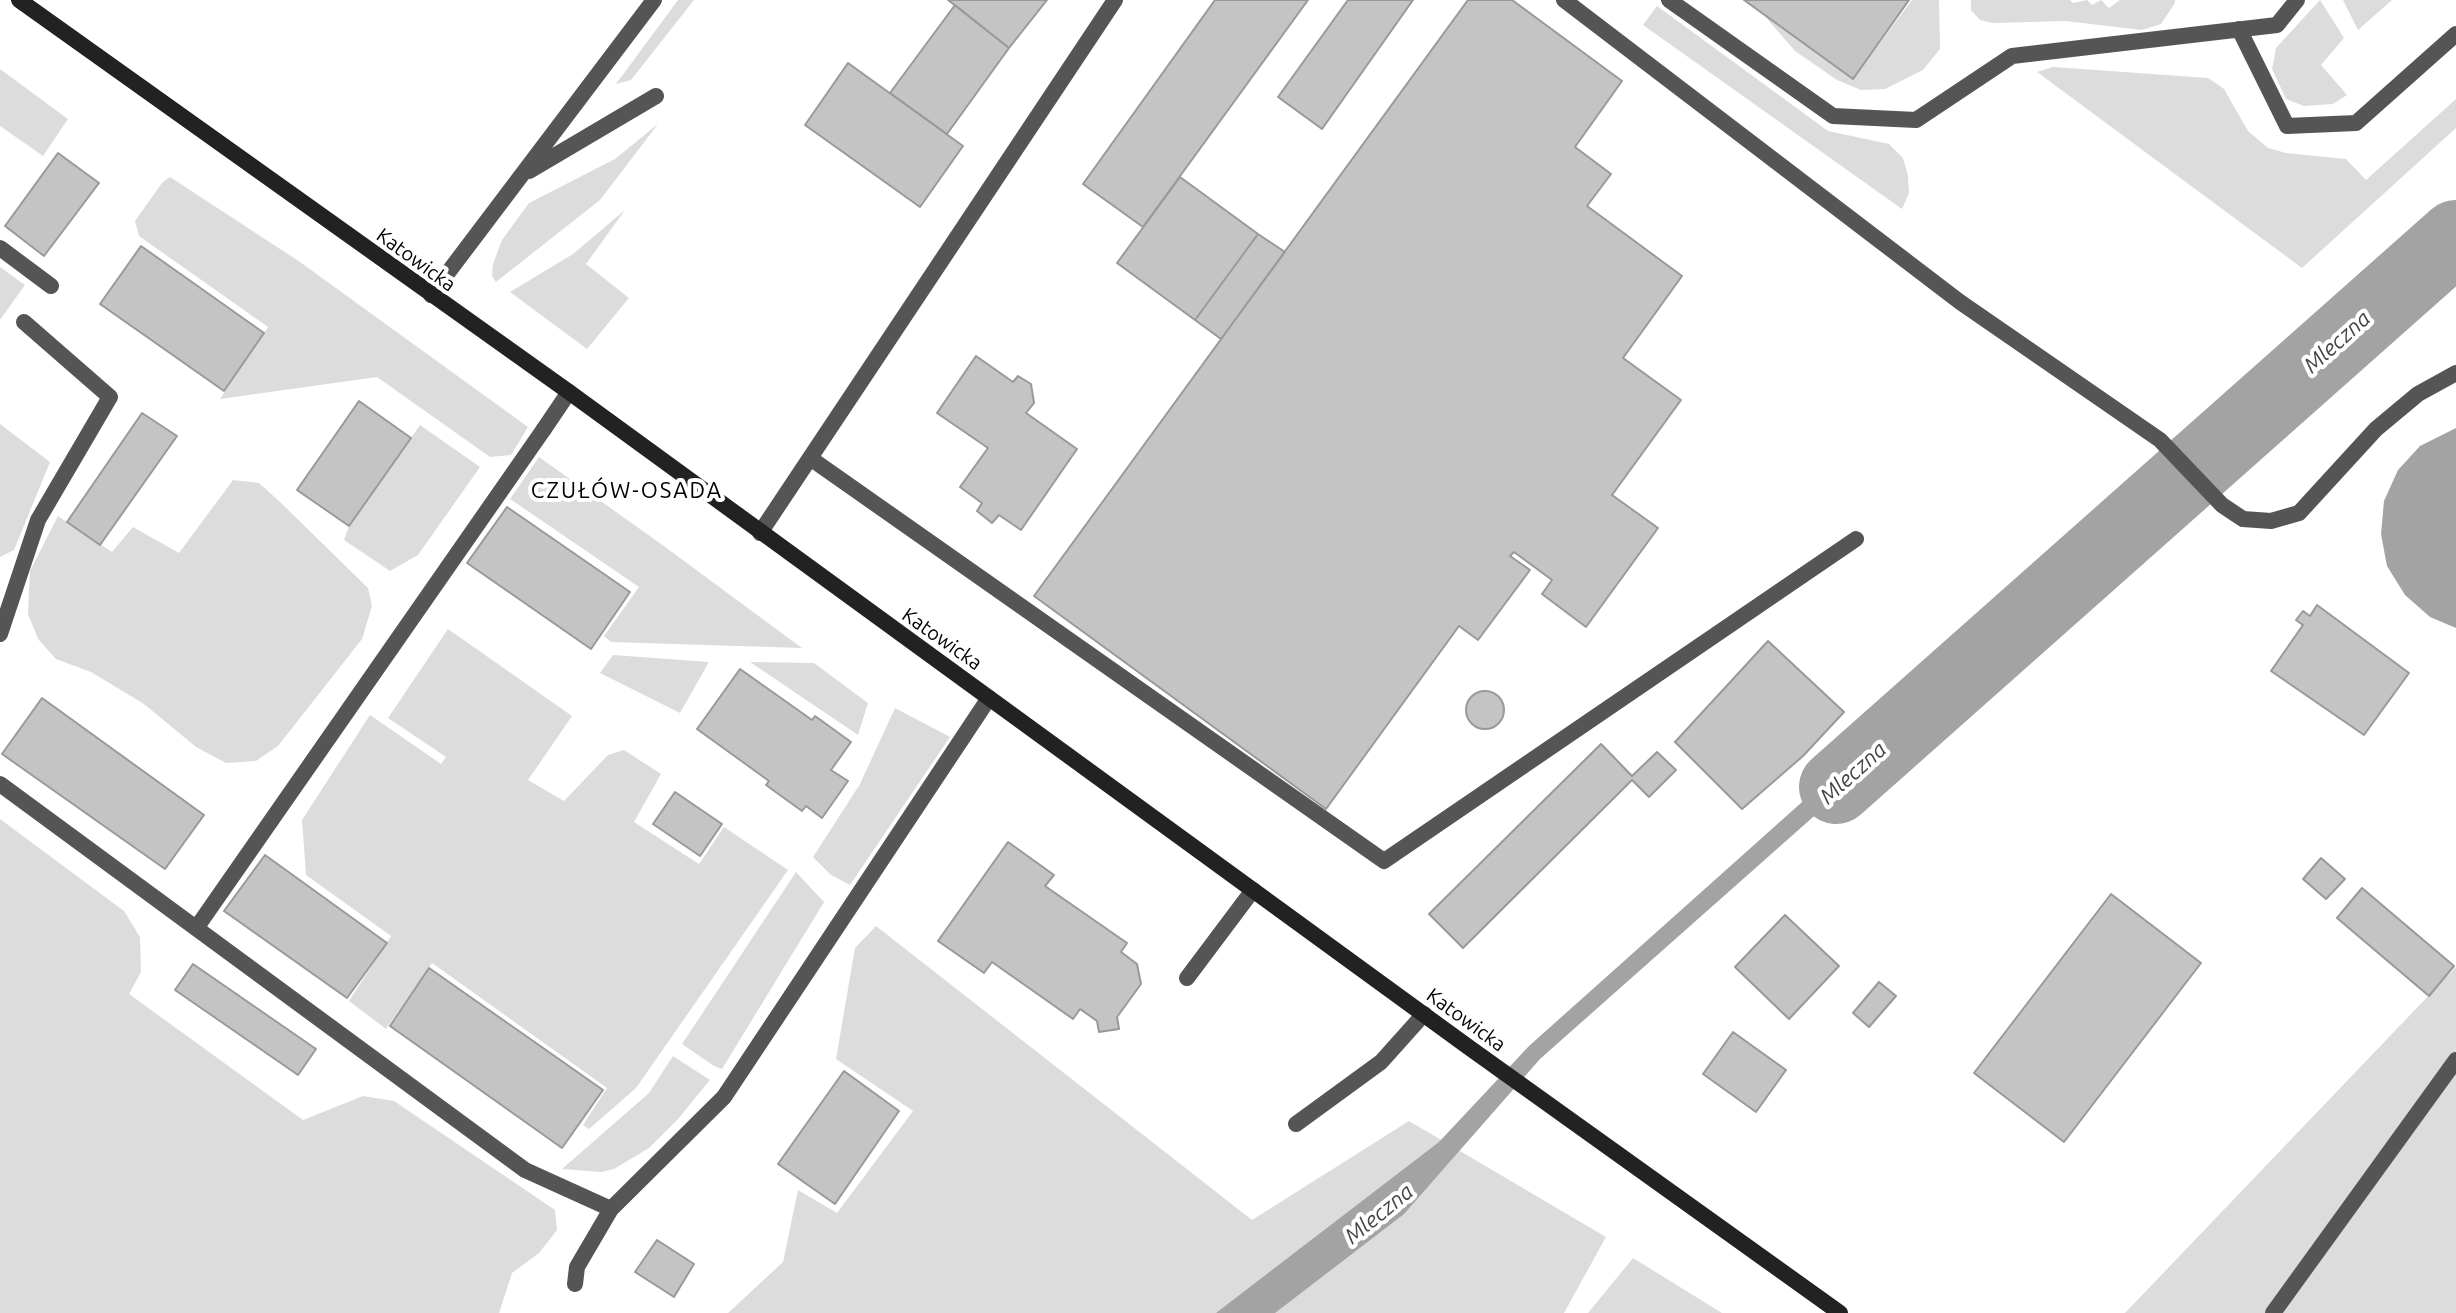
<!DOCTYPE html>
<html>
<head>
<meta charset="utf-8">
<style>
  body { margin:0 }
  canvas { display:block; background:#fff }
</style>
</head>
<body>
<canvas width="2456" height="1313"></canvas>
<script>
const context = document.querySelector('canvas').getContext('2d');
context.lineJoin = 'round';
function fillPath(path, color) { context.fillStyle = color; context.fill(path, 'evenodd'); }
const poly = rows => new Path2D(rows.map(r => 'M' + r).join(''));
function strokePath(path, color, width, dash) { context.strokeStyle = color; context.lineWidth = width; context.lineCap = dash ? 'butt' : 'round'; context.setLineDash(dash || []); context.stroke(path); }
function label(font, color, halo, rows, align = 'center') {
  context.font = font + ' Ubuntu,sans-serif'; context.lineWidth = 8; context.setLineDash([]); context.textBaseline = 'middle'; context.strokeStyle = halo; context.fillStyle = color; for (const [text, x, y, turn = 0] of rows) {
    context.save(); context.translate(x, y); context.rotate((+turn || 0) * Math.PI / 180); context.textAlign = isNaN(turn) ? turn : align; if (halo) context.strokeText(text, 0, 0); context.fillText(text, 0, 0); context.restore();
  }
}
fillPath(poly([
  [678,0,694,0,631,80,616,84],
  [1912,0,1939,0,1940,49,1923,70,1885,89,1861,90,1837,80,1795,51,1762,13,1853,79],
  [1971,0,2070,0,2073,3,2087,0,2092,5,2101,0,2109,8,2120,0,2175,0,2175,3,2161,24,2142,30,2065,21,1993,23,1980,20,1971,10],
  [2320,0,2344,38,2321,65,2347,95,2333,104,2304,106,2286,99,2272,69,2276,48],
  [2343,0,2392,0,2358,30],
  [1657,6,1828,131,1889,144,1903,158,1908,176,1909,193,1902,209,1643,25],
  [2053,67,2208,78,2224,89,2248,131,2268,148,2286,153,2346,159,2366,180,2456,99,2456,128,2302,268,2037,72],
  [0,69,68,119,43,156,0,126],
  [658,124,600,200,496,282,492,276,493,264,502,240,529,203,615,159],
  [170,177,300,262,528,427,511,455,490,457,377,377,220,399,268,327,139,236,135,221,162,183],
  [625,210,586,264,629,298,587,349,510,292,573,254],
  [0,267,25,285,0,320],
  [0,424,50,462,14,550,0,557],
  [420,425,480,467,418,555,390,571,344,540,349,526],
  [539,457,661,544,802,648,611,642,604,636,639,587,510,499],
  [233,480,259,483,279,501,368,588,372,606,362,639,278,746,256,761,226,763,196,747,144,704,91,672,56,659,38,639,28,614,30,571,58,516,112,552,133,527,179,553],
  [448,629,572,716,528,780,564,801,608,755,624,750,661,774,634,822,699,864,724,827,788,870,636,1088,589,1129,583,1125,607,1088,432,963,386,1029,349,1001,391,936,306,875,302,820,370,715,441,764,446,757,388,718],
  [613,655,709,662,680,713,600,673],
  [750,662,814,663,868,703,858,735],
  [895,708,950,737,850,885,831,875,813,857,860,784],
  [0,819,124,911,140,937,141,972,129,994,303,1120,363,1096,394,1101,555,1210,557,1230,539,1253,512,1273,499,1313,0,1313],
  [796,872,824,902,722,1069,714,1066,682,1044],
  [876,926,1252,1220,1409,1121,1606,1237,1564,1313,728,1313,783,1262,798,1190,837,1213,913,1111,836,1059,855,948],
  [2456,967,2456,1313,2125,1313,2411,1014],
  [673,1056,710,1080,678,1119,649,1148,614,1169,601,1172,562,1169,649,1093],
  [1633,1258,1722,1313,1588,1313]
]), '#dcdcdc');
fillPath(poly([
  [2456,428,2456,628,2430,617,2405,595,2387,566,2381,534,2384,501,2398,470,2420,446],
  [1905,710,1918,724,1540,1059,1404,1214,1275,1313,1216,1313,1439,1142,1529,1046]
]), '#a3a3a3');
strokePath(poly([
  [1836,787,2456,237]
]), '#a3a3a3', 74);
const building = poly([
  [948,0,1047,0,1009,48,948,0],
  [1215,0,1308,0,1143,227,1083,184,1215,0],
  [1348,0,1413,0,1322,129,1278,97,1348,0],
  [1468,0,1512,0,1622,81,1575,147,1611,174,1587,206,1682,276,1623,358,1681,400,1612,495,1658,528,1586,627,1542,594,1552,580,1514,552,1510,556,1530,570,1478,640,1459,626,1326,809,1034,596,1468,0],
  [1744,0,1909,0,1853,79,1744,0],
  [955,5,1009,48,947,134,890,93,955,5],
  [848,63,963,146,920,207,805,125,848,63],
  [58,153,99,183,44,256,5,226,58,153],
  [1180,177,1258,234,1195,320,1117,263,1180,177],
  [1258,234,1285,252,1221,339,1195,320,1258,234],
  [141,246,264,333,224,391,100,304,141,246],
  [976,356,1013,382,1018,376,1031,384,1034,403,1026,413,1077,449,1021,530,999,515,992,523,977,511,982,503,960,487,988,448,937,413,976,356],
  [359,401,411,438,349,526,297,490,359,401],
  [142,413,177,436,100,545,67,522,142,413],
  [507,507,630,592,591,649,467,563,507,507],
  [2317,605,2409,673,2364,735,2271,671,2303,625,2296,620,2303,611,2310,616,2317,605],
  [1768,641,1844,712,1803,756,1742,809,1675,742,1768,641],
  [740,669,812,720,815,716,851,742,831,770,848,781,822,818,806,806,802,811,766,785,769,781,697,729,740,669],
  '1466 710a19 19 0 1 1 38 0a19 19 0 1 1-38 0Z',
  [42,698,204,815,165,869,2,754,42,698],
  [1601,744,1632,776,1657,752,1676,770,1649,797,1632,780,1463,948,1429,914,1601,744],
  [675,792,722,824,700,856,653,824,675,792],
  [1008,842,1054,875,1045,886,1127,943,1121,952,1137,964,1141,984,1117,1017,1119,1029,1099,1032,1097,1021,1080,1009,1073,1019,992,962,984,973,938,941,1008,842],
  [265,855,387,943,347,998,224,911,265,855],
  [2321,858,2345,879,2326,899,2303,879,2321,858],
  [2362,888,2454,966,2429,996,2337,918,2362,888],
  [2111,894,2201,963,2064,1142,1974,1073,2111,894],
  [1785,915,1839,966,1789,1019,1735,967,1785,915],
  [193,964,316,1049,298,1075,175,990,193,964],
  [429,968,603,1090,562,1148,390,1026,429,968],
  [1879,982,1896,996,1869,1027,1853,1013,1879,982],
  [1733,1032,1786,1070,1756,1112,1703,1074,1733,1032],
  [844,1071,899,1111,835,1204,778,1164,844,1071],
  [657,1240,694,1264,674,1297,635,1272,657,1240]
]);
fillPath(building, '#c4c4c4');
strokePath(building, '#999', 2);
strokePath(poly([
  [1564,0,1960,302,2160,440,2222,505,2243,519,2271,521,2299,513,2376,429,2418,394,2456,373],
  [1669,0,1833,116,1916,120,2012,56,2277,25,2297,0],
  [2239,29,2287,126,2356,123,2456,34],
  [529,171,656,96],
  [0,248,51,286],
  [431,295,654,0],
  [544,429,569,392],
  [810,458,1384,861,1856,539],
  [760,533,1115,0],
  [1187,978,1253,890],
  [1296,1124,1381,1062,1424,1014],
  [2273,1313,2456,1060]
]), '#555', 16);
strokePath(poly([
  [0,634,38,520,110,397,24,322],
  [0,784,525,1170,611,1209],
  [197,927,544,429],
  [575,1284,577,1267,611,1209,724,1097,989,698]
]), '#555', 16);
strokePath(poly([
  [19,0,569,392,1467,1046,1840,1313]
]), '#222', 16);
label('20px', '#000', '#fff', [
  ["Katowicka",416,260,36],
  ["Katowicka",942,639,35],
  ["Katowicka",1466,1020,36]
]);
label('italic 22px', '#444', '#fff', [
  ["Mleczna",2337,342,-42],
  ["Mleczna",1853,773,-42],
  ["Mleczna",1379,1214,-39]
]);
context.letterSpacing = '2px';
label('22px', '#000', '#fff', [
  ["CZUŁÓW-OSADA",627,491]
]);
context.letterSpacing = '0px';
</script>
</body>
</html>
